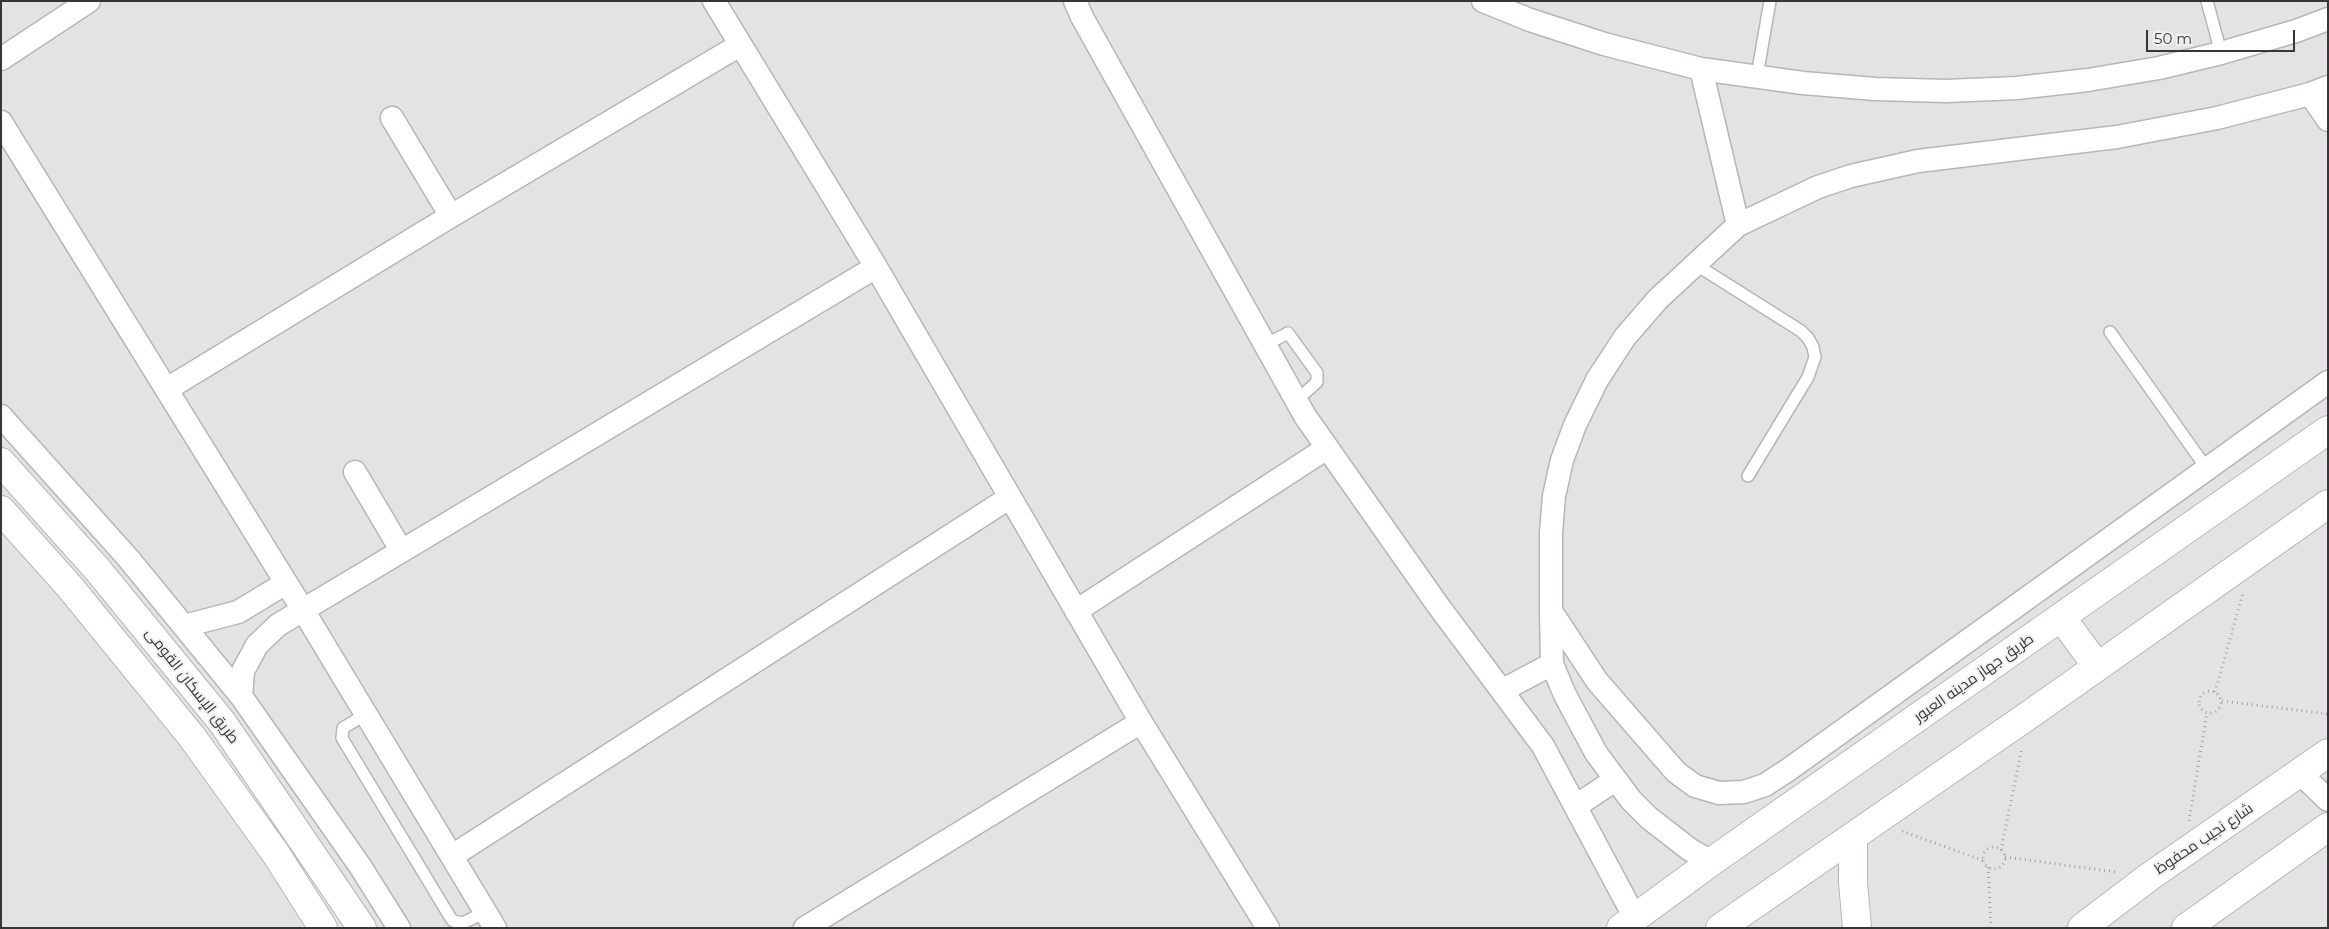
<!DOCTYPE html>
<html>
<head>
<meta charset="utf-8">
<style>
  body { margin:0 }
  #map { position:relative; width:2329px; height:929px; overflow:hidden; background:#e5e2e5; font-family:Montserrat,sans-serif }
  canvas { display:block }
  .frame { position:absolute; inset:0; border:2px solid #373637; pointer-events:none }
  .scale { position:absolute; left:2146px; top:30px; width:149px; height:22px; box-sizing:border-box; border:2px solid #373637; border-top:0; padding-left:6px; font-size:15px; line-height:18px; white-space:nowrap; color:#373637; -webkit-text-stroke:4px #f2eff3; paint-order:stroke }
</style>
</head>
<body>
<div id="map">
<canvas width="2329" height="929"></canvas>
<div class="frame"></div>
<div class="scale">50 m</div>
</div>
<script>
const context = document.querySelector('canvas').getContext('2d');
context.lineJoin = 'round';
const poly = rows => new Path2D(rows.map(r => 'M' + r).join(''));
function strokePath(path, color, width, dash) { context.strokeStyle = color; context.lineWidth = width; context.lineCap = dash ? 'butt' : 'round'; context.setLineDash(dash || []); context.stroke(path); }
function label(font, color, halo, rows, align = 'center') {
  context.font = font + ' Montserrat,Cairo,sans-serif'; context.lineWidth = 4; context.setLineDash([]); context.textBaseline = 'middle'; context.strokeStyle = halo; context.fillStyle = color; for (const [text, x, y, turn = 0] of rows) {
    context.save(); context.translate(x, y); context.rotate((+turn || 0) * Math.PI / 180); context.textAlign = isNaN(turn) ? turn : align; if (halo) context.strokeText(text, 0, 0); context.fillText(text, 0, 0); context.restore();
  }
}
const lane = poly([
  [2207,1,2221,53],
  [1757,76,1770,1],
  [1695,264,1801,331,1808,338,1813,347,1815,357,1808,377,1748,476],
  [2110,332,2207,469],
  [1265,345,1288,333,1317,373,1317,382,1296,401],
  [366,714,343,728,342,738,450,917,453,921,463,923,485,912]
]);
const street = poly([
  [714,1,876,267,1141,722,1268,928],
  [1075,1,1082,17,1305,416,1437,604,1543,746,1635,918],
  [1483,1,1530,20,1604,44,1701,69,1803,83,1875,89,1946,91,2017,88,2088,80,2159,68,2221,53,2296,31,2328,19],
  [1,59,89,1],
  [1701,69,1738,225],
  [2328,87,2310,94,2217,118,2117,137,1918,161,1851,176,1818,187,1738,225,1658,299,1625,337,1597,380,1575,425,1562,460,1554,496,1551,533,1551,611,1597,681,1676,772,1695,786,1719,793,1744,792,1765,785,1788,770,2328,382],
  [2310,94,2328,120],
  [392,118,451,216],
  [1,122,303,610,495,928],
  [167,389,451,216,740,45],
  [1,416,128,558,241,696,360,866,399,928],
  [355,472,401,550],
  [1076,611,1327,448],
  [1551,612,1552,664,1565,695,1596,753,1631,800,1649,818,1689,849,1711,862],
  [184,626,238,612,286,583],
  [1503,690,1552,664],
  [241,696,243,671,257,645,278,625,876,267],
  [2300,773,2328,800],
  [1576,806,1615,780],
  [452,856,1009,498],
  [805,928,1141,722]
]);
const secondary = poly([
  [1,462,97,569,222,722,362,928],
  [1,510,69,586,192,737,276,854,323,928],
  [2061,617,2097,666],
  [1853,838,1853,882,1857,928],
  [1621,928,1711,862,2328,430],
  [1720,928,2029,715,2328,504],
  [2082,928,2149,877,2328,753],
  [2186,928,2328,827]
]);
strokePath(lane, '#b8b5b9', 14);
strokePath(street, '#b8b5b9', 25);
strokePath(secondary, '#b8b5b9', 30);
strokePath(poly([
  '2199 702a11 11 0 1 1 22 0a11 11 0 1 1-22 0Z',
  [2215,692,2243,593],
  [2222,701,2328,714],
  [2189,821,2207,713],
  [1902,831,1984,861],
  '1983 858a11 11 0 1 1 22 0a11 11 0 1 1-22 0Z',
  [2001,850,2022,748],
  [2005,857,2116,872],
  [1988,867,1991,928]
]), '#a5a2a5', 3, [1, 4]);
strokePath(lane, '#fff', 11);
strokePath(street, '#fff', 22);
strokePath(secondary, '#fff', 28);
label('15px', '#373637', '#f2eff3', [
  ["طريق جهاز مدينه العبور",1974,678,-35],
  ["طريق الإسكان القومى",192,686,52],
  ["شارع نجيب محفوظ",2204,839,-34]
]);
</script>
</body>
</html>
